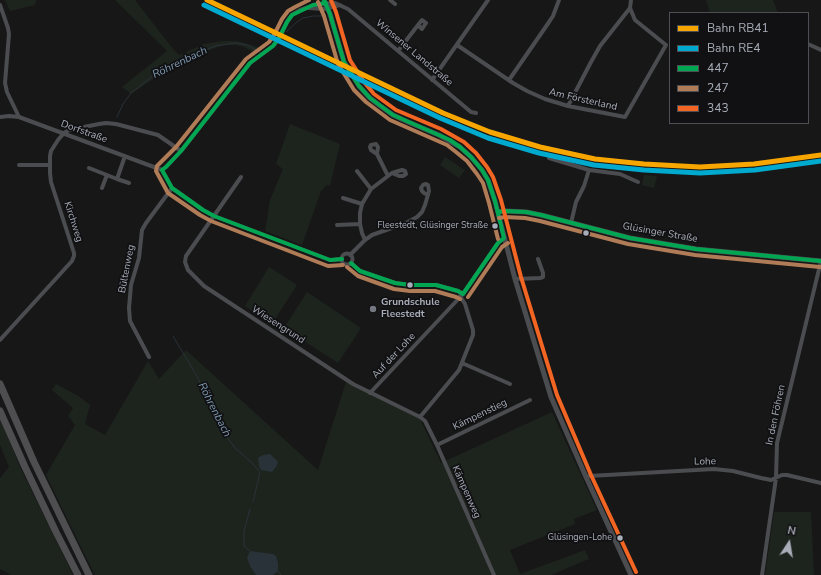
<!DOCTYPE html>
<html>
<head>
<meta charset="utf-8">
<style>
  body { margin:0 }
  #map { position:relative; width:821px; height:575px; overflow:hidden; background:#171717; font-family:"Nunito Sans",sans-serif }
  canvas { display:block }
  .legend { position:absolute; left:669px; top:12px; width:140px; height:112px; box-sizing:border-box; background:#111113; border:1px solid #4d4f55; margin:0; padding:5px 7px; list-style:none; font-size:12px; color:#a8adb8 }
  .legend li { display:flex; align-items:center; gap:8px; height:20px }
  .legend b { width:20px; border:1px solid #4d4f55 }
  .north { position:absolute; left:769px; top:523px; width:40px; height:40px; -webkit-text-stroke:3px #111113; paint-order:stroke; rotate:12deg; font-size:11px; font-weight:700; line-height:16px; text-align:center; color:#a8adb8 }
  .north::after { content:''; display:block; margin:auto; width:14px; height:18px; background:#a8adb8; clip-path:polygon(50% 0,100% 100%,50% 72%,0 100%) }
</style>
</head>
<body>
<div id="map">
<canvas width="821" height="575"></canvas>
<ul class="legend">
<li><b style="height:5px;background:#f7a600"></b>Bahn RB41</li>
<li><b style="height:5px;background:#00a9ce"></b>Bahn RE4</li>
<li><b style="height:5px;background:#00a651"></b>447</li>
<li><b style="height:5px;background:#b07c57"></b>247</li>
<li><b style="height:5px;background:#f26522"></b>343</li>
</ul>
<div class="north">N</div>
</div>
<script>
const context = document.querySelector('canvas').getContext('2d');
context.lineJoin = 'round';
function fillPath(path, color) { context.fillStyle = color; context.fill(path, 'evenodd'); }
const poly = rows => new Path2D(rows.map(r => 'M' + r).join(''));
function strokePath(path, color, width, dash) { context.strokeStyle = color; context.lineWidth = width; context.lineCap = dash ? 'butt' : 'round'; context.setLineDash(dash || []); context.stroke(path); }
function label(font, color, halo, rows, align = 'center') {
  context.font = font + ' "Nunito Sans",sans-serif'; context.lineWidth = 3.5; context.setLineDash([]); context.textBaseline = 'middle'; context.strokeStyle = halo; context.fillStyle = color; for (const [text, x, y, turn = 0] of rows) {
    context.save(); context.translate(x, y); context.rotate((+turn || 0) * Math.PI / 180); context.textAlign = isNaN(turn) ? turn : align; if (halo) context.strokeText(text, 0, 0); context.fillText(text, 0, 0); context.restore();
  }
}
fillPath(poly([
  [5,0,36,0,35,5,10,11],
  [115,0,135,0,173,49,179,55,204,44,222,41,237,41,252,45,260,48,255,53,246,48,236,45,226,45,215,48,199,54,162,73,131,94,122,87,167,51],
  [706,0,773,0,778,13,710,13],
  [290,124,340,144,330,186,327,185,321,191,302,245,265,231,270,200,283,169,276,164],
  [445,157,465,170,459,178,440,165],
  [644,175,657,176,654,188,642,185],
  [269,267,297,285,272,324,245,306],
  [307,292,361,328,338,363,284,328],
  [186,350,318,470,346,382,420,419,441,463,552,412,597,510,574,519,575,524,510,550,520,574,585,550,589,559,551,575,273,575,278,570,251,568,256,575,95,575,78,541,46,475,75,425,68,416,73,408,52,390,56,384,80,397,90,405,85,424,105,435,148,361,159,379],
  [0,418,21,469,73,575,11,575,0,569,0,478,9,467,0,445],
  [774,512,811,512,814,575,765,575]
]), '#1d241e');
fillPath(poly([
  [270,454,278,462,276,467,272,472,261,470,259,466,258,458,263,455],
  [250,551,273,554,276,556,278,563,278,571,273,575,256,575,251,568,247,558]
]), '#2a3239');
strokePath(poly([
  [286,32,297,22,303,18,313,16,324,16],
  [117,117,123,104,131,93,155,74,182,60,215,46,228,44,236,43,247,45,260,52],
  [173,336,198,378,206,398,227,437,235,448,251,462,260,472,253,502],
  [250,551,244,546,244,531,250,509],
  [277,570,281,575]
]), '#2a3239', 1);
strokePath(poly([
  [390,0,395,4],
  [0,5,8,28,9,34,5,83,7,92,19,117],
  [308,8,324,9,340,5],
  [808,44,821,50],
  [457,45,513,83,527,91,545,99,568,106,625,117,666,45,635,20,630,8,631,0],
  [398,51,418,25,422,20,426,23,422,29,418,25],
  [432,80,488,0],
  [509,80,547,25,553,16,559,0],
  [568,106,591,62,600,46,630,8],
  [0,117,9,116,19,117,162,170],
  [377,154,371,150,370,147,371,145,376,144,378,147,377,154,388,176],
  [125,156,117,179,129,183],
  [549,158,589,170],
  [19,165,50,165],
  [89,168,117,179],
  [162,170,166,167,181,151,250,63,273,46,279,38,287,22,292,15,300,10,318,4,335,3,348,9,471,112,476,113],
  [162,170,172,188,203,210,214,216,330,260,333,260,342,259],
  [357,171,371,189],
  [241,177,186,256,185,262,188,270,204,286,353,384,420,417,425,421,437,445,494,575],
  [102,188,107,175],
  [343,198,362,204],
  [571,223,576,202,584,186,589,170,620,174,638,182],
  [337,225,360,224],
  [365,240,362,233,360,224,360,213,362,204,371,189,388,176,392,173,399,176,403,176,406,174,405,171,402,170,392,173],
  '341.5 259a5.5 5.5 0 1 1 11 0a5.5 5.5 0 1 1-11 0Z',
  [350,255,365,240,372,235,406,223,417,217,422,212,425,205,429,191,428,185,426,184,423,185,421,188,422,191,424,193,428,195],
  [351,263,360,271,395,283,410,285,436,285,458,291,463,294],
  [515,279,540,278,543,277,543,273,538,259],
  [0,340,72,261,74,256,74,253,51,182,50,173,50,156,51,151,58,140,64,133,69,130,99,124,106,123,116,124,158,135,181,151],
  [149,357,130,321,129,308,131,285,139,258,142,230,146,223,172,188],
  [462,363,510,384],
  [370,393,463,294,498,243,504,238],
  [420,417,459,370,473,335,473,330,465,304,460,296],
  [437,445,530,400],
  [586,477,589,476,714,469,733,471,761,478,771,480,782,475,787,475,821,483],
  [762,575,776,478,777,443,821,261]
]), '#4b4c50', 4);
strokePath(poly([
  [324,0,330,14,344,62,359,86,370,98,379,105,393,115,408,122,439,135,460,147,471,157,482,170,488,180,495,201,515,279,551,397,586,477,631,575],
  [498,212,505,211,526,212,541,215,630,238,696,249,821,261]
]), '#4b4c50', 5);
strokePath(poly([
  [0,384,34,462,89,575],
  [0,411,25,467,56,532,78,575]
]), '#4e4e51', 7);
strokePath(poly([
  [324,0,330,14,344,62,359,86,370,98,393,115,450,140,460,147,471,157,482,170,488,180,495,201,504,238],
  [326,3,313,5,292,15,287,22,279,38,273,46,250,63,181,151,166,167,162,170,172,188,203,210,214,216,330,260,342,259],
  [498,212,505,211,526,212,541,215,630,238,696,249,821,261],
  [351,263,360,271,395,283,410,285,436,285,458,291,463,294],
  [463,294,498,243,504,238]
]), '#00a651', 4);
strokePath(poly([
  [309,0,295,7,288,11,282,19,274,35,269,42,246,59,176,147,157,166,156,171,168,193,200,215,211,221,328,266,343,265],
  [318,2,324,16,338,64,354,90,366,102,390,120,447,145,456,152,467,161,477,174,483,183,489,203,498,239],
  [499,218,505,217,525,218,540,221,628,244,695,255,820,267],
  [347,267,358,276,394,289,410,291,435,291,456,297,460,299],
  [468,297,502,247,508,243]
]), '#b07c57', 4);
strokePath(poly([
  [331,0,336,12,350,60,364,82,374,94,396,110,441,129,464,142,476,153,487,167,493,177,501,200,521,277,557,395,591,475,636,572]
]), '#f26522', 4);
strokePath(poly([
  [207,0,443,113,490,132,540,147,595,159,644,164,700,167,754,164,821,155]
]), '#f7a600', 5);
strokePath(poly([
  [204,5,440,118,488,138,539,153,594,165,644,170,700,173,755,170,821,161]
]), '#00a9ce', 5);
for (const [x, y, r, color] of [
  [495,226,3.5,"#a8adb8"],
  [586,233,3.5,"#a8adb8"],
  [410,285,3.5,"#a8adb8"],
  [373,309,4,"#757880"],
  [620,538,3.5,"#a8adb8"]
]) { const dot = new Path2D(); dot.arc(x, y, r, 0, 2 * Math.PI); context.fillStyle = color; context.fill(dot); strokePath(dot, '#111113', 1.5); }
label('9px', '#a8adb8', '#111113', [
  ["Fleestedt, Glüsinger Straße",488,226],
  ["Glüsingen-Lohe",612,538]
], 'right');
label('10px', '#a8adb8', '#111113', [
  ["Winsener Landstraße",414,53,40],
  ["Am Försterland",583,100,13],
  ["Dorfstraße",84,132,20],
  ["Kirchweg",73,222,72],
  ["Glüsinger Straße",660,233,10],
  ["Bültenweg",127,269,-79],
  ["Wiesengrund",278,325,33],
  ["Auf der Lohe",394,356,-47],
  ["Kämpenstieg",480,415,-26],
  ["In den Föhren",776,415,-78],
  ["Lohe",705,462,-1],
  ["Kämpenweg",466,492,66]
]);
label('bold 10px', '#a8adb8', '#111113', [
  ["Grundschule",381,303],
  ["Fleestedt",381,315]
], 'left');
label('italic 11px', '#7f9bb3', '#111113', [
  ["Röhrenbach",180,63,-26],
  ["Röhrenbach",214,410,63]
]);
</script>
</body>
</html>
